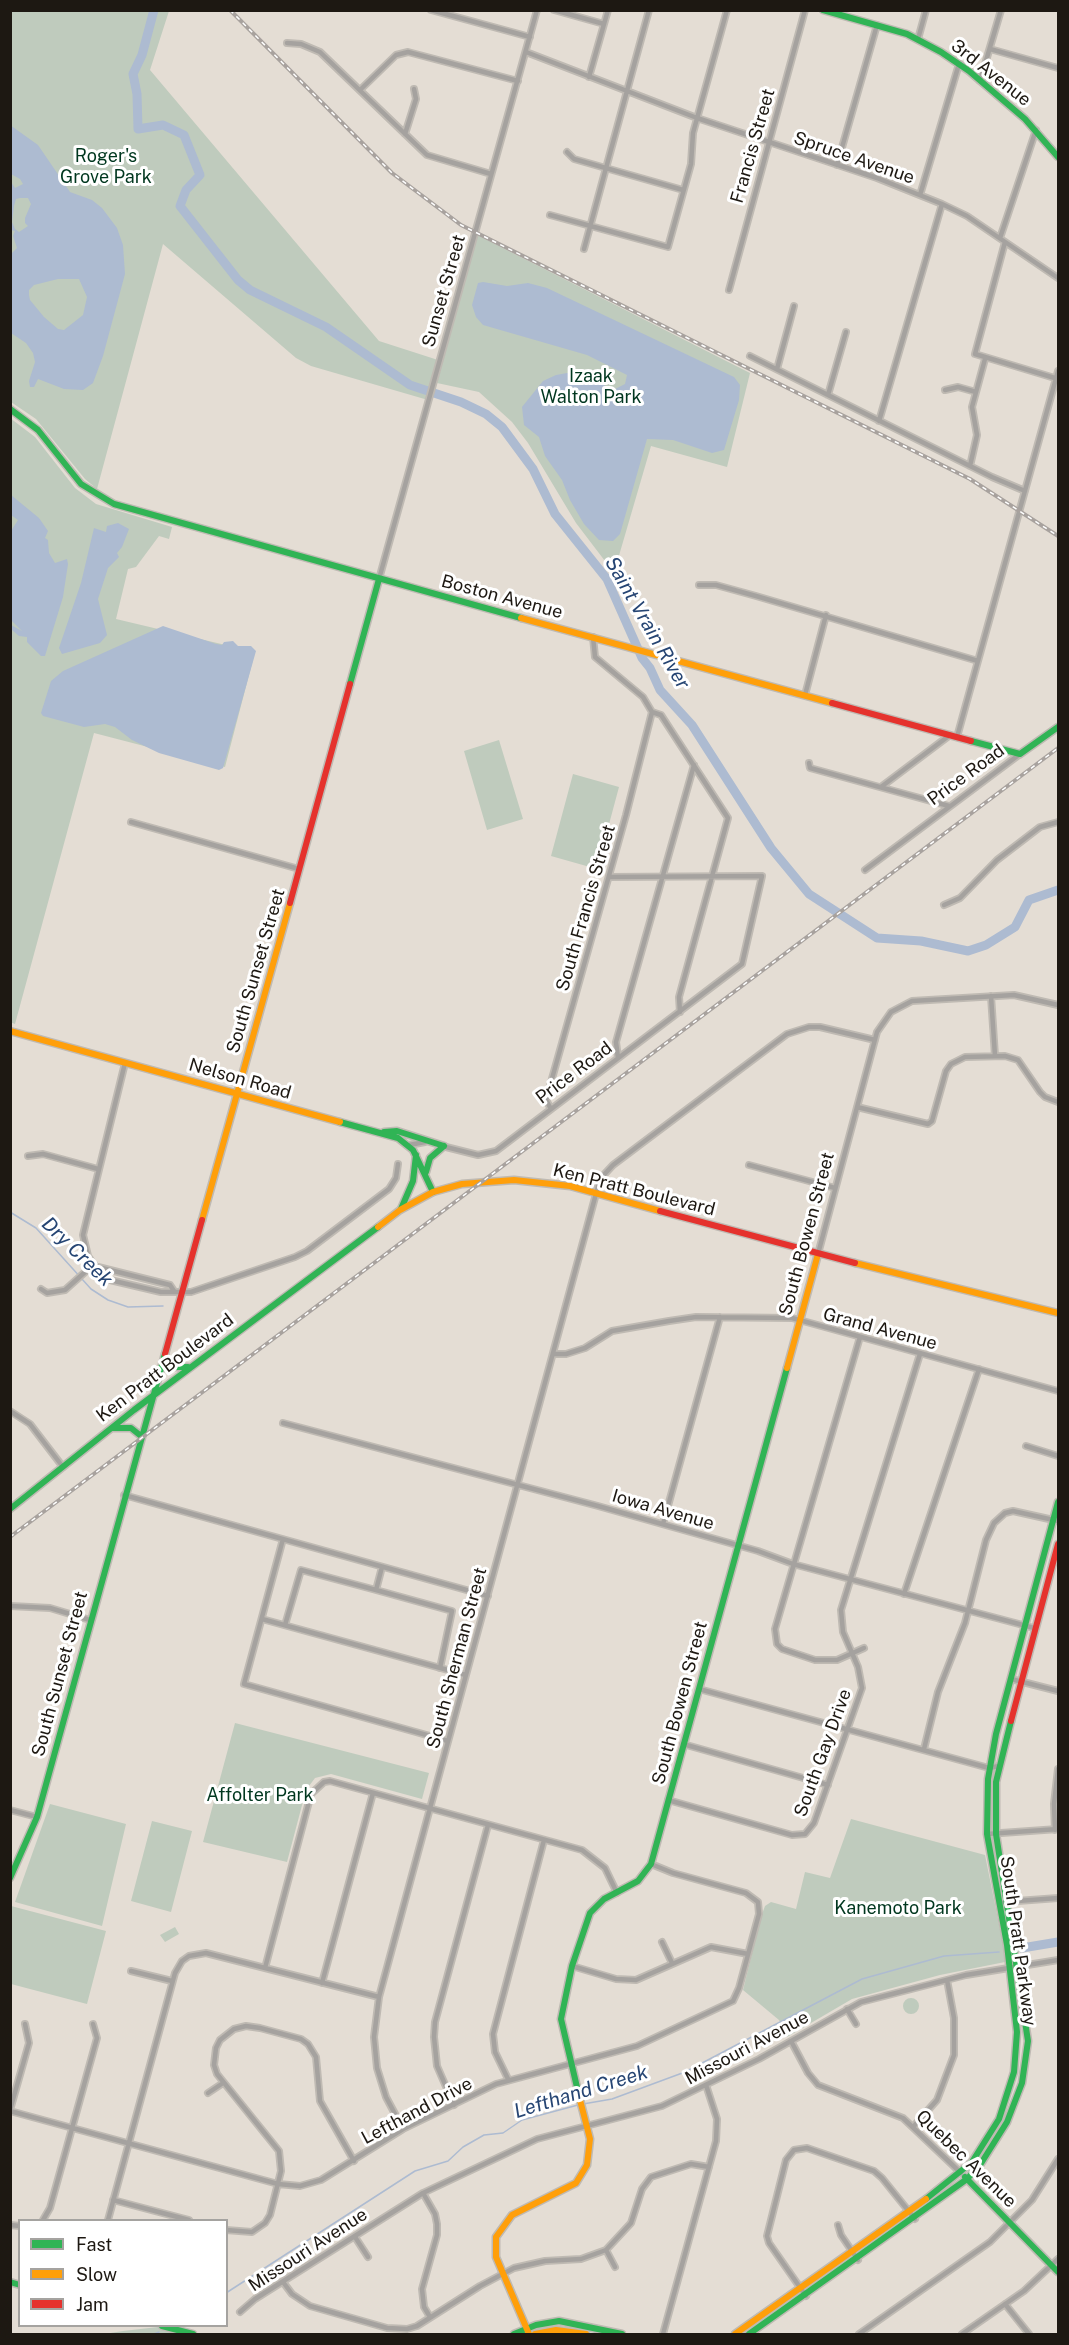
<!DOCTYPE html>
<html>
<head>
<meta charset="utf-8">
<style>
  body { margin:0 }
  #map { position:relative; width:1069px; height:2345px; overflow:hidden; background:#e4ddd4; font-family:"Public Sans",sans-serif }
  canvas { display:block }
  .frame { position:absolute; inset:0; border:12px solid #1d1812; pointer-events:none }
  .legend { position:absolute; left:18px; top:2219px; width:210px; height:108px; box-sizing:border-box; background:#fff; border:2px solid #a5a3a0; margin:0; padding:8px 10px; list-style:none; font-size:18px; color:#1d1812 }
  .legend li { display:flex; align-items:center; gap:12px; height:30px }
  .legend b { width:30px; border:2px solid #a5a3a0 }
</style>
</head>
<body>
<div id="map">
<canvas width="1069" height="2345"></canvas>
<div class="frame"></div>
<ul class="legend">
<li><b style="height:8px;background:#30b455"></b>Fast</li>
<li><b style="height:8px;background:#ff9f0a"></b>Slow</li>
<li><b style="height:8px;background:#e5322d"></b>Jam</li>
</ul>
</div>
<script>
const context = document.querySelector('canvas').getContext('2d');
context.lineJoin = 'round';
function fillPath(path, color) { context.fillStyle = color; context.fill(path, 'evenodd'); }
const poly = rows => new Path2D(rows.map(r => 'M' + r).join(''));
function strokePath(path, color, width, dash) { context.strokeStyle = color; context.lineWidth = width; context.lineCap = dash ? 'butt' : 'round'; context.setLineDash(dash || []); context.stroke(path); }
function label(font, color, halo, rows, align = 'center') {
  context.font = font + ' "Public Sans",sans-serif'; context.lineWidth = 6; context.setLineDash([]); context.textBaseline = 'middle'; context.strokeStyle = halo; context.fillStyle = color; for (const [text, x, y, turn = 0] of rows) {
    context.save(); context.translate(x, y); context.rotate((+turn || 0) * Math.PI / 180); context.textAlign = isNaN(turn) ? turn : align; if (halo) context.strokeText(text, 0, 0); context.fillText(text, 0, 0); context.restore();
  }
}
fillPath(poly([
  [11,11,169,11,150,70,379,341,438,360,428,400,311,366,296,358,163,244,97,489,85,479,36,419,11,402],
  [477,235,750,373,727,467,651,446,618,559,608,565,576,523,528,443,512,422,479,392,437,383],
  [10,418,35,437,75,488,96,504,172,527,169,539,159,536,136,567,128,569,116,619,255,652,225,767,94,733,15,1024,10,1022],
  [499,740,523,819,487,830,464,751],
  [573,774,619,787,597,869,551,856],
  [235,1723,429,1773,422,1799,331,1774,315,1778,306,1790,287,1862,203,1842],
  [50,1804,126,1824,102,1926,15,1902],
  [851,1819,985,1855,1005,1954,1005,1962,940,1975,852,1999,787,2037,779,2020,743,1990,761,1917,765,1906,771,1902,796,1909,805,1872,830,1878],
  [152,1821,192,1831,171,1912,131,1901],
  [11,1906,106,1931,87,2004,11,1984],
  [175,1927,179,1934,165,1942,160,1935],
  '903 2006a8 8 0 1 1 16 0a8 8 0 1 1-16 0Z',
  [158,2327,185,2334,104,2334,123,2331]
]), '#bfcbbd');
fillPath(poly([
  [10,125,38,145,70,192,92,200,102,208,117,228,123,245,125,274,103,356,93,383,83,390,64,389,38,379,34,387,30,387,29,381,35,362,33,353,26,343,11,333,11,254,17,248,13,236,15,231,11,230,11,182,15,188,23,184,20,179,11,174],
  [20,198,28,198,31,204,25,218,25,223,28,226,19,232,15,229,12,222,14,206,16,199],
  [58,279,79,279,87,297,83,315,64,330,58,329,44,317,30,300,29,295,29,290,34,285],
  [483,282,507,286,528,283,547,288,734,377,740,385,739,400,724,450,712,453,673,440,647,439,620,534,613,541,599,540,584,524,570,500,562,480,545,456,539,437,524,425,522,407,543,381,556,375,567,373,585,375,613,390,625,384,627,375,587,355,483,325,476,317,472,305,478,283],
  [11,495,39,518,48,531,45,538,48,540,49,553,55,563,67,559,68,564,63,597,45,656,41,656,27,642,27,637,19,636,11,629,11,625,22,631,11,620,11,531,18,520,11,515],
  [118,523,129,529,122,547,117,553,119,557,108,568,98,599,107,635,100,643,62,654,59,648,81,583,94,528,106,532,107,526],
  [163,626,216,644,222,645,224,642,233,641,238,646,251,646,256,651,223,768,219,770,159,753,132,740,115,727,105,724,84,727,43,716,41,713,51,681,63,671]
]), '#adbbd1');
strokePath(poly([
  [10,1212,36,1228,91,1289,108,1300,128,1307,163,1306],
  [583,2104,612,2099,685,2072,862,1979,944,1956,999,1952],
  [226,2293,415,2171,448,2161,463,2147,484,2135,503,2133,522,2120,578,2105],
  [154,2334,159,2332]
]), '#adbbd1', 1.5);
strokePath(poly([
  [154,10,142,55,133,74,137,94,138,129,163,125,184,135,200,175,186,190,180,206,238,280,250,290,326,327,410,385,461,402,486,414,502,427,533,469,555,514,607,579,642,658,650,668,660,690,692,725,771,848,809,894,877,938,921,941,968,951,986,945,1015,927,1029,900,1058,890],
  [1022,1948,1058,1942]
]), '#adbbd1', 9);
const street = poly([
  [431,10,530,37],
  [554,10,604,24],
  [918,39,926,10],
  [287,43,301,44,320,52,427,155,491,174],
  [990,49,1058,68],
  [526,52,697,118,877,178,942,204,967,216,1058,278],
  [589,77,608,10],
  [980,81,1001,10],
  [360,90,396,55,408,52,518,81],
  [405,134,416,99,414,89],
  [567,152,574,159,683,190],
  [837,165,877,25],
  [920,195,959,64],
  [550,215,668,247,691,164,693,133,727,10],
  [1000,238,1036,130],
  [1005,242,975,354,1058,379],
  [584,249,649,10],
  [729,290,805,10],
  [750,356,992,477,1025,491],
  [777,369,794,306],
  [945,390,958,387,976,392],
  [828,395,846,332],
  [879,421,942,204],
  [970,466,977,435,972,407,985,359],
  [379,579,537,10],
  [699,585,716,585,756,596,978,661],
  [593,637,595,657,643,697,652,712,661,715,728,818,679,997,680,1012],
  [805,695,826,615],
  [957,737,1058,371],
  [809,763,810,768,949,806],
  [881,787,950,735],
  [131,822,299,869],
  [865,870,1020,754],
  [944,905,960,898,997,860,1040,827,1058,822],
  [991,996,995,1056],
  [618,1058,616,1042,694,765],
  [125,1063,83,1235,88,1256,99,1272,110,1280,161,1292,191,1292,295,1257,307,1251,389,1189,396,1178,398,1164],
  [857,1107,928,1124,932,1121,946,1071,951,1064,965,1057,1005,1056,1018,1060,1040,1092,1045,1097,1058,1102],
  [551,1109,546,1100,626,815,652,712],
  [409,1145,425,1142],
  [442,1146,478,1155,496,1151,742,964,762,876,609,877],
  [28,1156,43,1154,98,1169],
  [749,1165,835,1188],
  [818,1254,877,1032,891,1012,912,1001,1014,995,1058,1005],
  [98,1267,170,1285,174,1291],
  [41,1289,47,1293,65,1290,94,1264],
  [860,1337,775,1629,777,1644,782,1649,815,1660,837,1660,864,1648],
  [554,1354,566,1354,585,1348,612,1331,669,1321,696,1317,792,1318,1058,1391],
  [10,1411,30,1424,63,1467],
  [283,1423,598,1506,758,1551,793,1564,1034,1628],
  [1026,1446,1058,1456],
  [124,1495,488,1596],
  [663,1524,720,1317],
  [283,1539,244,1684,448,1741],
  [382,1567,376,1590,452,1611,440,1668],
  [904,1594,979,1369],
  [10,1606,50,1608,90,1620],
  [262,1619,466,1675],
  [285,1625,301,1570,376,1590],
  [1011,1679,1058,1691],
  [699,1689,989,1768,999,1766],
  [683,1744,828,1785],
  [924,1749,938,1692,965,1623,986,1540,994,1523,1005,1513,1013,1511,1058,1521],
  [668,1800,792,1835,805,1834,814,1823,862,1688,858,1667,843,1632,841,1610,920,1354],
  [10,1810,37,1817],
  [1055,1830,1054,1804,1058,1769],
  [987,1834,1058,1829],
  [1004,1902,1058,1898],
  [662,1942,672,1963],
  [572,1966,616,1979,636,1980,711,1947,748,1954],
  [265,1968,311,1794,324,1782,330,1781,582,1850,605,1868,617,1893],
  [131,1971,172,1981],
  [322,1983,373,1793],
  [847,2009,856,2024],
  [791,2041,808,2073,818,2085,903,2118,961,2173],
  [508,2079,495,2052,493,2034,544,1840],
  [208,2093,223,2083],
  [454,2105,437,2066,434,2037,435,2022,488,1825],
  [10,2110,29,2043,25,2024],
  [10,2111,278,2184,300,2186,321,2180,403,2129,496,2084,637,2046,733,2001,739,1988,759,1914,758,1902,746,1893,673,1873,651,1864],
  [914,2126,937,2100,954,2055,954,2018,947,1980],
  [403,2129,386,2097,377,2068,374,2037,379,1997,600,1179,613,1165,787,1034,809,1027,820,1027,875,1040],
  [423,2193,435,2214,437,2224,437,2235,422,2289,424,2307,430,2317],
  [113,2200,189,2220],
  [43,2220,50,2208,97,2038,93,2024],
  [108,2220,175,1973,182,1961,189,1956,206,1953,379,1997],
  [10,2225,20,2226],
  [838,2225,841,2235,858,2260],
  [226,2230,252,2232,265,2223,270,2215,281,2171,279,2151,217,2074,214,2065,216,2048,220,2040,234,2029,246,2026,260,2028,301,2039,308,2044,316,2057,320,2101,354,2161],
  [355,2237,368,2257],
  [606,2250,615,2267],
  [283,2282,292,2294,310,2306,387,2328,407,2329,417,2326,480,2286,514,2268,545,2261,581,2259,606,2250,631,2223,642,2189,651,2177,691,2164,709,2167],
  [806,2296,769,2243,767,2236,786,2160,794,2150,807,2148,874,2171,882,2178,915,2219],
  [1005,2304,1029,2334],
  [240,2312,255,2299,423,2193,537,2139,662,2106,759,2059,861,2002,966,1975,1058,1960],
  [663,2334,716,2141,717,2119,706,2085],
  [859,2334,990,2242,1032,2200,1058,2159],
  [962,2334,1024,2291,1058,2259]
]);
const fast = poly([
  [823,10,907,34,941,52,969,71,1025,119,1058,157],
  [10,409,38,430,81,484,114,504,521,618],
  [350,684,379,579],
  [971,741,1020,754,1058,727],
  [340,1122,398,1138,413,1150,433,1192],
  [384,1132,397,1131,444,1146],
  [426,1172,430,1158,444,1146],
  [401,1209,413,1181,416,1155],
  [164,1357,170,1367,188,1367],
  [112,1428,131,1428,141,1436],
  [10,1509,134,1410,378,1227],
  [10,1878,37,1817,165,1354],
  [580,2100,561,2019,572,1966,590,1913,604,1899,638,1881,651,1864,787,1368],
  [965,2177,1058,2272],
  [926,2199,972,2162,999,2119,1014,2072,1017,2032,1007,1945,987,1834,988,1779,996,1734,1058,1502],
  [10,2282,20,2285],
  [162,2326,193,2334],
  [514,2334,536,2325,559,2321,622,2334],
  [749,2334,967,2179,980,2165,1007,2122,1022,2083,1028,2041,996,1834,996,1782,1011,1721]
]);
const slow = poly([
  [521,618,832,703],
  [10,1031,340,1122],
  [202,1220,290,903],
  [378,1227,400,1210,433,1192,462,1184,514,1180,570,1186,660,1211],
  [855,1263,1058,1313],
  [787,1368,818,1254],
  [529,2334,496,2257,496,2237,512,2215,576,2183,587,2165,590,2139,580,2100],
  [535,2334,556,2330,586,2334],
  [735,2334,926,2199]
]);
const jam = poly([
  [832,703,971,741],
  [290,903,350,684],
  [660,1211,855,1263],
  [165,1354,202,1220],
  [1011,1721,1058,1544]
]);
strokePath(street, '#bfbab3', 8);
strokePath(fast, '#bfbab3', 9);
strokePath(slow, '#bfbab3', 9);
strokePath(jam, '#bfbab3', 9);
strokePath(street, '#a5a29f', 4.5);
strokePath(fast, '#30b455', 6);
strokePath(slow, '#ff9f0a', 6);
strokePath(jam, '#e5322d', 6);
const rail = poly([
  [230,10,392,173,461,225,970,479,1058,536],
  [10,1537,1058,748]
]);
strokePath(rail, '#a8a29e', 4);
strokePath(rail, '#fff', 1.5, [4.5]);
label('18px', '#1d1812', '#fff', [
  ["3rd Avenue",991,73,38],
  ["Francis Street",753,146,-74],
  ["Spruce Avenue",854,158,19],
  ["Sunset Street",444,291,-74],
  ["Boston Avenue",502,597,15],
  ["Price Road",966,775,-36],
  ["South Francis Street",586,908,-74],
  ["South Sunset Street",256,971,-74],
  ["Price Road",574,1073,-37],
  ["Nelson Road",240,1079,16],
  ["Ken Pratt Boulevard",634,1190,14],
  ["South Bowen Street",807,1234,-75],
  ["Grand Avenue",880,1329,15],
  ["Ken Pratt Boulevard",165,1368,-37],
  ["Iowa Avenue",663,1510,16],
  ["South Sherman Street",457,1658,-75],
  ["South Sunset Street",60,1674,-75],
  ["South Bowen Street",680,1703,-75],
  ["South Gay Drive",823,1753,-70],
  ["South Pratt Parkway",1018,1941,82],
  ["Missouri Avenue",747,2048,-28],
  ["Lefthand Drive",417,2111,-28],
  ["Quebec Avenue",966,2159,44],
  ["Missouri Avenue",308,2250,-33]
]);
label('18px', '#00371f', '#fff', [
  ["Roger's",106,156],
  ["Grove Park",106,177],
  ["Izaak",591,376],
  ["Walton Park",591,397],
  ["Affolter Park",260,1795],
  ["Kanemoto Park",898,1908]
]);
label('italic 20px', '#264573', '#fff', [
  ["Saint Vrain River",647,623,60],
  ["Dry Creek",77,1252,44],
  ["Lefthand Creek",581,2092,-17]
]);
</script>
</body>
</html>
